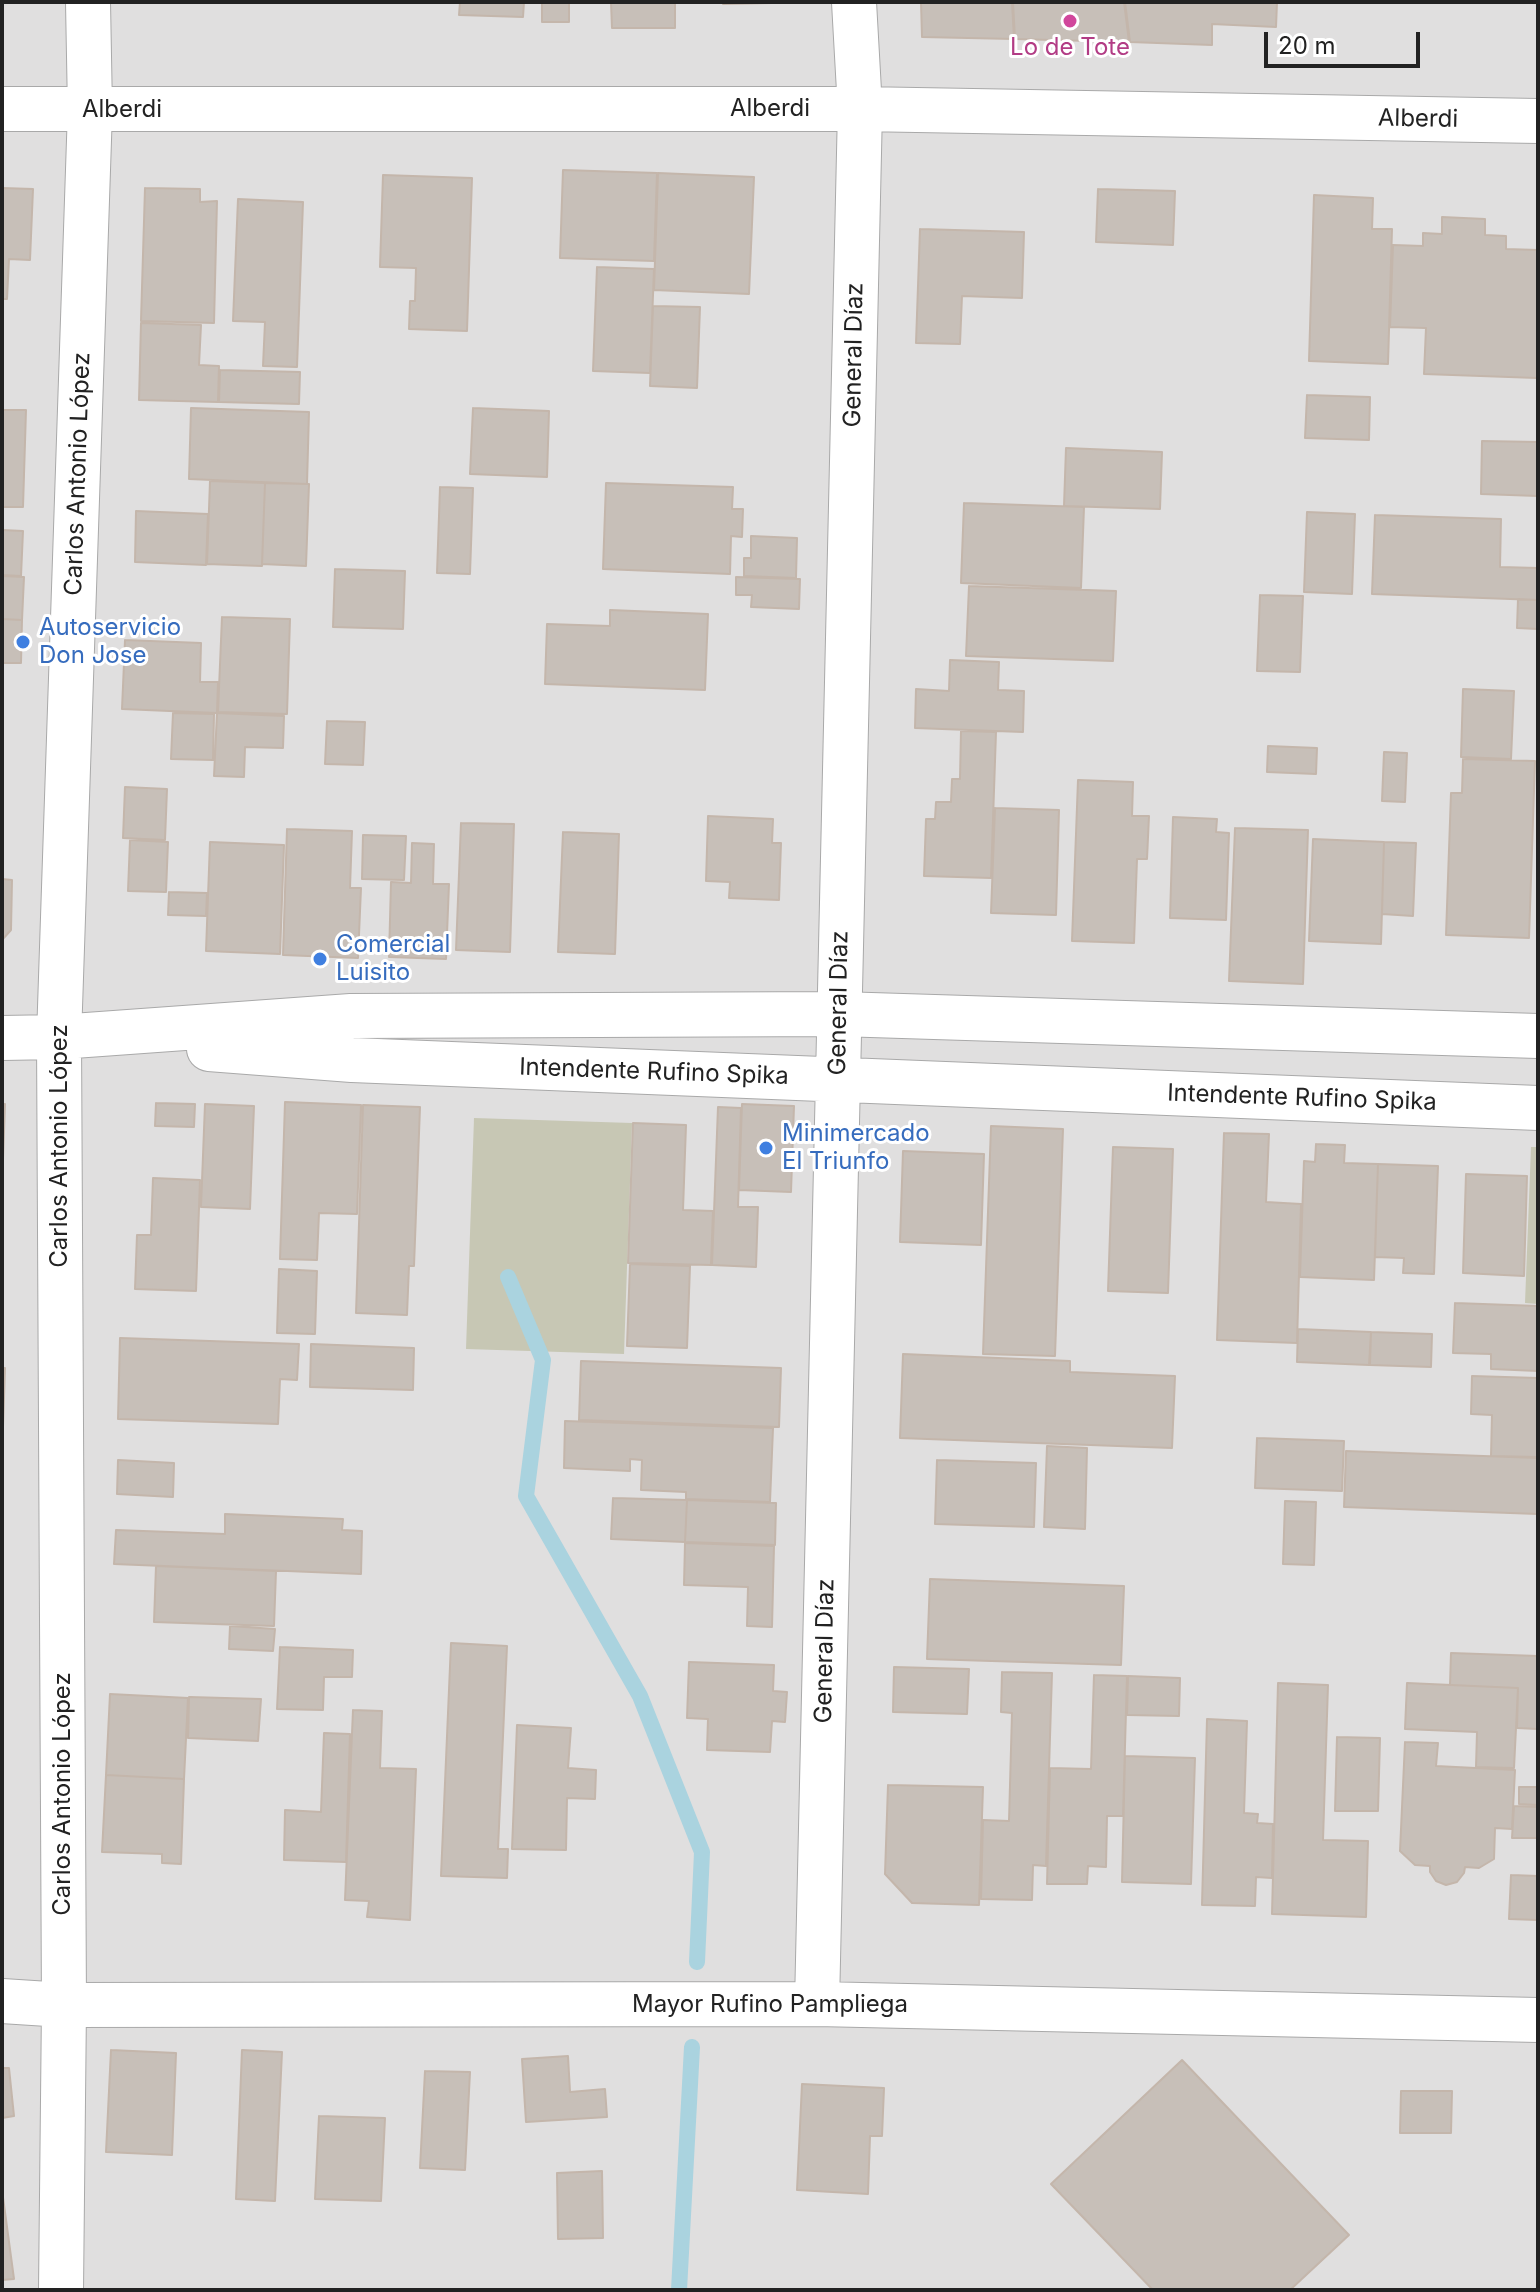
<!DOCTYPE html>
<html>
<head>
<meta charset="utf-8">
<style>
  body { margin:0 }
  #map { position:relative; width:1540px; height:2292px; overflow:hidden; background:#f2efe9; font-family:Inter,sans-serif }
  canvas { display:block }
  .frame { position:absolute; inset:0; border:4px solid #222; pointer-events:none }
  .scale { position:absolute; left:1264px; top:32px; width:156px; height:36px; box-sizing:border-box; border:4px solid #222; border-top:0; padding-left:10px; font-size:24px; line-height:28px; white-space:nowrap; color:#222; -webkit-text-stroke:6px #fff; paint-order:stroke }
</style>
</head>
<body>
<div id="map">
<canvas width="1540" height="2292"></canvas>
<div class="frame"></div>
<div class="scale">20 m</div>
</div>
<script>
const context = document.querySelector('canvas').getContext('2d');
context.lineJoin = 'round';
function fillPath(path, color) { context.fillStyle = color; context.fill(path, 'evenodd'); }
const poly = rows => new Path2D(rows.map(r => 'M' + r).join(''));
function strokePath(path, color, width, dash) { context.strokeStyle = color; context.lineWidth = width; context.lineCap = dash ? 'butt' : 'round'; context.setLineDash(dash || []); context.stroke(path); }
function label(font, color, halo, rows, align = 'center') {
  context.font = font + ' Inter,sans-serif'; context.lineWidth = 6; context.setLineDash([]); context.textBaseline = 'middle'; context.strokeStyle = halo; context.fillStyle = color; for (const [text, x, y, turn = 0] of rows) {
    context.save(); context.translate(x, y); context.rotate((+turn || 0) * Math.PI / 180); context.textAlign = isNaN(turn) ? turn : align; if (halo) context.strokeText(text, 0, 0); context.fillText(text, 0, 0); context.restore();
  }
}
fillPath(poly([
  [2,2,1538,2,1538,2290,2,2290]
]), '#e0dfdf');
fillPath(poly([
  [474,1118,632,1123,624,1354,466,1349],
  [1531,1147,1538,1147,1538,1304,1525,1303]
]), '#c7c7b4');
strokePath(poly([
  [508,1277,543,1360,526,1496,640,1696,702,1852,697,1962],
  [679,2290,692,2047]
]), '#aad3df', 16);
const building = poly([
  [460,2,524,2,523,17,459,15,460,2],
  [542,2,569,2,569,22,542,22,542,2],
  [611,2,675,2,675,28,612,28,611,2],
  [723,2,772,2,772,3,723,4,723,2],
  [921,2,1012,2,1014,39,922,37,921,2],
  [1013,2,1124,2,1129,42,1015,39,1013,2],
  [1125,2,1277,2,1276,27,1212,24,1212,45,1130,42,1125,2],
  [563,170,657,173,654,261,560,258,563,170],
  [658,173,754,177,749,294,654,290,658,173],
  [383,175,472,178,467,331,409,329,410,301,415,301,416,268,380,267,383,175],
  [2,188,33,189,30,260,9,259,7,299,2,299,2,188],
  [145,188,200,189,200,202,217,201,214,323,141,321,145,188],
  [1098,189,1175,191,1173,245,1096,242,1098,189],
  [1314,195,1373,198,1372,229,1392,229,1388,364,1309,361,1314,195],
  [238,199,303,202,297,367,263,366,265,322,233,321,238,199],
  [1442,217,1485,219,1485,235,1506,236,1506,249,1538,250,1537,378,1424,374,1426,328,1390,327,1393,245,1423,246,1423,233,1442,234,1442,217],
  [920,229,1024,232,1022,298,962,296,960,344,916,343,920,229],
  [597,267,654,269,650,373,593,371,597,267],
  [653,306,700,307,697,388,650,386,653,306],
  [141,323,201,325,199,365,219,366,218,402,139,400,141,323],
  [220,370,300,372,299,404,219,402,220,370],
  [1307,395,1370,397,1369,440,1305,438,1307,395],
  [191,408,309,412,307,484,189,479,191,408],
  [473,408,549,411,547,477,470,474,473,408],
  [2,410,26,410,23,507,2,507,2,410],
  [1482,441,1538,442,1538,496,1481,494,1482,441],
  [1066,448,1162,452,1160,509,1064,506,1066,448],
  [210,481,265,483,262,566,207,564,210,481],
  [265,483,309,484,306,566,262,564,265,483],
  [606,483,733,487,732,509,743,509,742,537,731,536,730,574,603,569,606,483],
  [440,487,473,488,470,574,437,573,440,487],
  [964,503,1084,507,1081,588,961,583,964,503],
  [136,511,208,514,206,565,135,562,136,511],
  [1307,512,1355,514,1352,594,1304,592,1307,512],
  [1375,515,1501,519,1500,567,1538,568,1538,600,1372,594,1375,515],
  [2,530,23,531,21,576,2,575,2,530],
  [751,536,797,538,796,578,744,576,744,558,751,558,751,536],
  [335,569,405,571,403,629,333,627,335,569],
  [2,576,24,577,22,620,2,619,2,576],
  [736,577,800,579,799,609,751,607,752,595,736,595,736,577],
  [969,586,1116,591,1113,661,966,656,969,586],
  [1260,595,1303,596,1300,672,1257,671,1260,595],
  [1518,599,1538,600,1538,629,1517,628,1518,599],
  [610,610,708,614,705,690,545,684,547,624,610,626,610,610],
  [222,617,290,619,287,714,218,712,222,617],
  [2,619,22,620,21,663,2,663,2,619],
  [125,640,201,643,200,682,218,682,217,713,122,709,125,640],
  [950,660,999,662,998,690,1024,691,1023,732,915,728,916,689,949,691,950,660],
  [1463,689,1514,691,1511,759,1461,757,1463,689],
  [173,713,214,714,213,760,171,759,173,713],
  [217,713,284,716,283,748,245,747,244,777,214,776,217,713],
  [327,721,365,722,363,765,325,764,327,721],
  [961,731,996,732,991,878,924,876,926,819,935,819,936,802,951,802,952,779,960,779,961,731],
  [1268,746,1317,748,1316,774,1267,772,1268,746],
  [1384,752,1407,753,1405,802,1382,801,1384,752],
  [1463,759,1535,761,1529,938,1446,935,1451,793,1462,793,1463,759],
  [1078,780,1133,782,1132,816,1149,816,1147,859,1137,859,1134,943,1072,941,1078,780],
  [125,787,167,789,165,840,123,838,125,787],
  [995,808,1059,810,1056,915,991,913,995,808],
  [708,816,773,819,772,843,781,843,779,900,729,898,730,882,706,881,708,816],
  [1173,817,1217,819,1216,832,1229,833,1226,920,1170,918,1173,817],
  [461,823,514,824,510,952,456,950,461,823],
  [1235,828,1308,830,1303,984,1229,981,1235,828],
  [287,829,352,831,350,888,361,888,358,958,283,955,287,829],
  [563,832,619,834,615,954,558,952,563,832],
  [363,835,406,836,404,880,362,879,363,835],
  [1313,839,1384,842,1381,944,1309,941,1313,839],
  [130,840,168,842,166,892,128,891,130,840],
  [210,842,284,845,280,954,206,951,210,842],
  [1384,842,1416,843,1413,916,1382,914,1384,842],
  [412,843,434,844,433,884,449,884,446,959,389,957,391,882,411,883,412,843],
  [2,879,12,880,11,930,2,940,2,879],
  [169,892,207,893,206,916,168,915,169,892],
  [285,1102,361,1105,357,1214,319,1213,317,1260,280,1259,285,1102],
  [156,1103,195,1104,194,1127,155,1126,156,1103],
  [2,1104,5,1104,2,1187,2,1104],
  [205,1104,254,1106,250,1209,201,1207,205,1104],
  [742,1104,794,1106,791,1192,739,1190,742,1104],
  [363,1105,420,1107,414,1266,409,1266,407,1315,356,1313,363,1105],
  [718,1107,741,1108,738,1207,758,1207,756,1267,712,1265,718,1107],
  [633,1123,686,1125,683,1210,713,1211,711,1265,628,1263,633,1123],
  [991,1126,1063,1129,1055,1356,983,1354,991,1126],
  [1224,1133,1269,1134,1266,1202,1301,1204,1297,1343,1217,1340,1224,1133],
  [1316,1144,1345,1145,1344,1163,1378,1164,1374,1280,1300,1277,1304,1161,1315,1162,1316,1144],
  [1113,1147,1173,1149,1168,1293,1108,1291,1113,1147],
  [903,1151,984,1154,981,1245,900,1242,903,1151],
  [1378,1164,1438,1166,1434,1274,1403,1273,1404,1258,1375,1257,1378,1164],
  [1466,1174,1527,1176,1524,1276,1463,1273,1466,1174],
  [153,1178,200,1180,196,1291,135,1289,137,1235,151,1235,153,1178],
  [630,1264,690,1266,687,1348,627,1346,630,1264],
  [279,1269,317,1271,315,1334,277,1333,279,1269],
  [1455,1303,1538,1306,1538,1371,1491,1369,1491,1354,1453,1353,1455,1303],
  [1298,1329,1371,1332,1369,1365,1297,1362,1298,1329],
  [1371,1332,1432,1334,1431,1367,1370,1365,1371,1332],
  [120,1338,299,1344,297,1380,280,1379,278,1424,118,1419,120,1338],
  [311,1344,414,1348,413,1390,310,1387,311,1344],
  [903,1354,1070,1361,1070,1372,1175,1376,1172,1448,900,1438,903,1354],
  [581,1361,781,1368,779,1427,579,1420,581,1361],
  [2,1368,5,1368,3,1427,2,1427,2,1368],
  [1472,1376,1538,1378,1538,1457,1491,1456,1492,1415,1471,1414,1472,1376],
  [565,1421,773,1428,770,1502,686,1499,686,1492,641,1490,642,1460,630,1459,630,1471,564,1468,565,1421],
  [1257,1438,1344,1441,1342,1491,1255,1488,1257,1438],
  [1047,1446,1087,1448,1085,1529,1044,1527,1047,1446],
  [1346,1451,1538,1458,1538,1514,1344,1507,1346,1451],
  [118,1460,174,1463,173,1497,117,1494,118,1460],
  [937,1460,1036,1463,1034,1527,935,1524,937,1460],
  [613,1498,687,1500,685,1542,611,1539,613,1498],
  [687,1500,776,1503,775,1545,685,1542,687,1500],
  [1285,1501,1316,1502,1314,1565,1283,1564,1285,1501],
  [225,1514,343,1519,342,1530,362,1531,361,1574,114,1564,116,1530,225,1534,225,1514],
  [685,1543,774,1546,772,1627,747,1626,748,1587,684,1585,685,1543],
  [156,1566,276,1571,274,1626,154,1622,156,1566],
  [930,1579,1124,1586,1121,1665,927,1659,930,1579],
  [230,1626,275,1629,273,1651,229,1649,230,1626],
  [451,1643,507,1646,498,1849,508,1849,507,1878,441,1876,451,1643],
  [280,1647,353,1650,352,1677,324,1677,323,1710,277,1709,280,1647],
  [1451,1653,1538,1656,1538,1729,1517,1728,1518,1688,1450,1685,1451,1653],
  [689,1662,774,1665,773,1691,787,1692,785,1722,772,1721,770,1752,707,1750,708,1719,687,1718,689,1662],
  [894,1667,969,1669,967,1714,893,1712,894,1667],
  [1002,1672,1052,1673,1046,1866,1033,1865,1032,1900,981,1899,983,1820,1009,1821,1012,1713,1001,1712,1002,1672],
  [1094,1675,1127,1676,1123,1816,1107,1816,1106,1867,1088,1866,1087,1884,1047,1884,1050,1768,1091,1769,1094,1675],
  [1128,1676,1180,1678,1179,1716,1127,1715,1128,1676],
  [1278,1683,1328,1685,1323,1840,1368,1841,1366,1917,1272,1914,1278,1683],
  [1407,1683,1518,1688,1514,1768,1476,1767,1477,1732,1405,1729,1407,1683],
  [110,1694,188,1698,184,1779,106,1775,110,1694],
  [189,1697,261,1699,258,1741,188,1738,189,1697],
  [353,1710,382,1711,380,1768,416,1769,410,1920,367,1917,369,1901,345,1900,353,1710],
  [1207,1719,1247,1721,1244,1813,1258,1814,1257,1823,1273,1824,1272,1878,1256,1877,1255,1906,1202,1905,1207,1719],
  [517,1725,571,1728,568,1768,596,1770,595,1799,567,1798,566,1850,512,1849,517,1725],
  [324,1733,350,1734,346,1862,284,1860,285,1810,321,1812,324,1733],
  [1337,1737,1380,1738,1378,1811,1335,1811,1337,1737],
  [1405,1742,1438,1743,1436,1766,1515,1770,1512,1829,1495,1828,1494,1859,1479,1868,1465,1867,1464,1873,1457,1882,1446,1885,1436,1881,1430,1872,1430,1866,1415,1865,1400,1851,1405,1742],
  [1125,1756,1195,1758,1191,1884,1122,1882,1125,1756],
  [106,1775,184,1779,181,1864,162,1863,162,1854,102,1852,106,1775],
  [888,1785,983,1787,979,1905,912,1903,885,1874,888,1785],
  [1519,1787,1538,1787,1538,1805,1519,1804,1519,1787],
  [1514,1806,1538,1807,1538,1838,1512,1838,1514,1806],
  [1511,1875,1538,1876,1538,1920,1509,1919,1511,1875],
  [111,2050,176,2053,172,2155,106,2152,111,2050],
  [242,2050,282,2052,275,2201,236,2199,242,2050],
  [568,2056,570,2092,605,2089,607,2117,526,2122,522,2059,568,2056],
  [1182,2060,1349,2235,1290,2290,1153,2290,1051,2184,1182,2060],
  [2,2068,9,2068,14,2116,2,2118,2,2068],
  [425,2071,470,2072,465,2170,420,2168,425,2071],
  [802,2084,884,2088,882,2136,870,2136,868,2194,797,2190,802,2084],
  [1401,2091,1452,2091,1451,2133,1400,2133,1401,2091],
  [319,2116,385,2118,381,2201,315,2199,319,2116],
  [602,2171,603,2238,558,2239,557,2173,602,2171],
  [2,2190,14,2279,2,2280,2,2190]
]);
fillPath(building, '#c7bfb8');
strokePath(building, '#c4b6ab', 2);
const minor = poly([
  [2,109,860,109,1538,121],
  [2,1038,59,1037,351,1016,839,1014,1538,1036],
  [209,1049,352,1060,1538,1108],
  [2,2001,64,2005,817,2004,1538,2020],
  [817,2004,860,109,854,2],
  [61,2290,64,2005,59,1037,90,110,88,2]
]);
strokePath(minor, '#a9a9a9', 46);
strokePath(minor, '#fff', 44);
for (const [x, y, r, color] of [
  [1070,21,8,"#d1479c"],
  [23,642,8,"#3f7fe0"],
  [320,959,8,"#3f7fe0"],
  [766,1148,8,"#3f7fe0"]
]) { const dot = new Path2D(); dot.arc(x, y, r, 0, 2 * Math.PI); context.fillStyle = color; context.fill(dot); strokePath(dot, '#fff', 3); }
label('24px', '#b23c85', '#fff', [
  ["Lo de Tote",1070,48]
]);
label('24px', '#222', '#fff', [
  ["Alberdi",770,109],
  ["Alberdi",122,110],
  ["Alberdi",1418,119,1],
  ["General Díaz",854,355,-89],
  ["Carlos Antonio López",78,474,-88],
  ["General Díaz",839,1003,-89],
  ["Intendente Rufino Spika",654,1072,2],
  ["Intendente Rufino Spika",1302,1098,2],
  ["Carlos Antonio López",60,1146,-90],
  ["General Díaz",825,1651,-89],
  ["Carlos Antonio López",63,1794,-90],
  ["Mayor Rufino Pampliega",770,2005]
]);
label('24px', '#366cbe', '#fff', [
  ["Autoservicio",39,628],
  ["Don Jose",39,656],
  ["Comercial",336,945],
  ["Luisito",336,973],
  ["Minimercado",782,1134],
  ["El Triunfo",782,1162]
], 'left');
</script>
</body>
</html>
